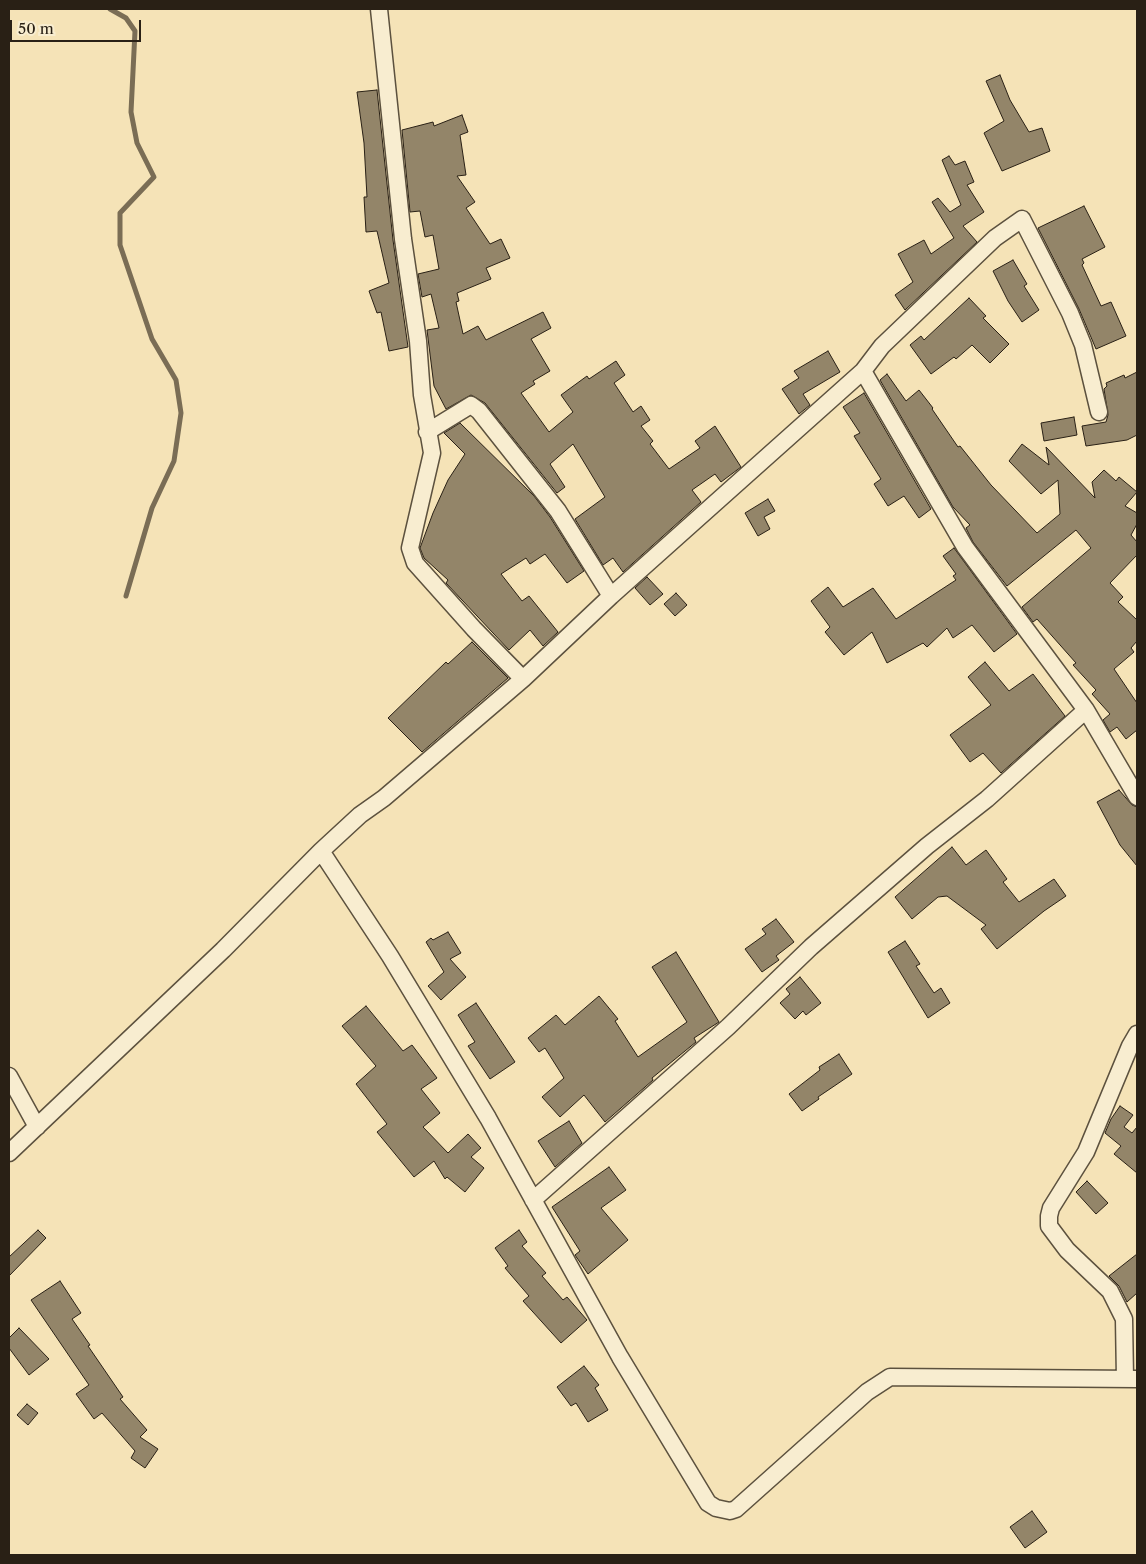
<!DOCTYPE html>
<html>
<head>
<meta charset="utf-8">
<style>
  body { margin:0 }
  #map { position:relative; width:1146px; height:1564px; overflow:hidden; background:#f5e3b7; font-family:"Libre Caslon Text",serif }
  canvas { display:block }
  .frame { position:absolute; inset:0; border:10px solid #292015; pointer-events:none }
  .scale { position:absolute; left:10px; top:20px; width:131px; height:22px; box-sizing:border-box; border:2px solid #292015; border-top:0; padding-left:6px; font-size:15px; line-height:18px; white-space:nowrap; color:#292015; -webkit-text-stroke:4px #f8edd0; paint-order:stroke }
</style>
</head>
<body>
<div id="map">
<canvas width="1146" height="1564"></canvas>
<div class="frame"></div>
<div class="scale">50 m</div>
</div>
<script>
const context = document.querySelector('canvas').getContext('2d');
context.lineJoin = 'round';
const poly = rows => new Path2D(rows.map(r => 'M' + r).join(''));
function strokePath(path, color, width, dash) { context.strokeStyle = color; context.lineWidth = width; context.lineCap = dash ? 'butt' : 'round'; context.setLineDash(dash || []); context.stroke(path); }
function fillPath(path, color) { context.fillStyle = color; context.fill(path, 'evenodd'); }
strokePath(poly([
  [110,9,126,18,135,31,131,112,137,143,154,177,120,213,120,245,152,339,176,380,181,413,174,461,152,508,126,596]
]), '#7a6d55', 5);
const building = poly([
  [1000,75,1010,100,1029,132,1042,128,1050,151,1002,171,984,133,1004,121,986,81,1000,75],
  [377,90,393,240,408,347,389,351,381,312,377,313,369,291,389,283,377,231,366,232,364,197,367,197,364,143,357,92,377,90],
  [462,115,468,132,460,135,466,175,457,176,475,202,466,208,490,244,501,239,510,258,486,268,491,279,457,293,459,301,456,302,463,334,478,326,486,340,543,312,551,328,531,339,550,371,533,381,535,384,521,393,549,432,573,412,561,395,587,376,589,379,616,361,625,375,614,383,633,412,641,406,650,420,641,426,653,441,650,444,669,469,700,448,695,441,715,426,741,467,721,482,715,474,692,490,701,502,623,572,613,558,603,565,575,519,605,497,573,444,550,464,565,487,557,493,485,403,471,395,446,409,434,386,427,330,439,328,431,294,422,297,418,274,439,269,433,235,425,237,420,211,410,212,402,130,433,122,434,126,462,115],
  [949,156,955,165,965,161,974,182,967,185,984,212,963,226,977,242,905,310,895,295,913,282,898,254,924,240,931,254,954,238,932,202,938,198,950,212,961,205,942,160,949,156],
  [1084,206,1105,247,1082,259,1084,263,1082,265,1101,306,1111,302,1126,336,1096,349,1079,309,1038,228,1084,206],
  [1013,260,1027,284,1024,286,1039,310,1022,322,1008,301,993,271,1013,260],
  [969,298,986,316,983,318,1009,344,990,363,972,345,956,359,954,357,931,374,910,345,921,336,924,340,969,298],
  [828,351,840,372,803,394,810,405,799,414,782,389,799,378,794,371,828,351],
  [1137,372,1137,435,1127,440,1086,446,1082,426,1106,422,1108,415,1104,389,1107,386,1106,383,1124,375,1125,378,1137,372],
  [887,374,906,401,919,390,933,408,932,409,958,447,960,446,991,485,1037,533,1060,514,1058,480,1041,494,1009,461,1022,444,1049,465,1046,447,1095,498,1092,482,1104,470,1116,481,1119,477,1137,492,1125,506,1137,513,1137,524,1131,535,1137,542,1137,555,1110,583,1123,597,1118,602,1137,620,1137,641,1131,648,1134,652,1114,669,1137,703,1137,730,1126,739,1117,727,1110,732,1103,720,1110,714,1092,694,1096,690,1073,665,1076,663,1037,619,1033,622,1022,607,1091,548,1076,530,1007,586,973,542,966,528,970,525,953,507,880,380,887,374],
  [864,393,931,509,919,518,904,496,888,506,874,484,881,479,854,436,860,433,843,407,864,393],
  [1074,417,1077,435,1044,441,1041,423,1074,417],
  [460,423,534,496,550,517,584,571,567,583,545,554,530,564,526,558,501,574,522,601,529,596,558,632,543,646,530,630,509,650,446,583,448,580,424,558,420,548,433,513,448,480,465,454,444,433,460,423],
  [768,499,775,511,764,517,770,529,758,536,745,513,768,499],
  [954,548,1017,634,994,652,972,625,953,638,947,628,927,647,923,643,887,663,872,632,844,655,825,632,830,627,811,601,828,587,843,607,873,588,896,619,956,580,953,576,956,574,943,556,954,548],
  [647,577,663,594,650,605,635,588,647,577],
  [676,593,687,605,675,616,664,604,676,593],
  [472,642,508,678,422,752,388,718,446,662,448,664,472,642],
  [985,662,1009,691,1033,674,1065,716,1001,773,983,753,970,762,950,735,991,705,968,677,985,662],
  [1119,790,1132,805,1137,807,1137,866,1120,845,1097,802,1119,790],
  [952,847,966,865,986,850,1007,879,1003,882,1019,902,1054,879,1066,896,1044,911,997,949,981,929,986,925,947,896,938,897,912,919,895,897,952,847],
  [776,919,794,942,776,956,779,960,762,972,745,949,766,934,762,929,776,919],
  [448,932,461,953,450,959,466,977,441,1000,428,986,444,972,426,942,431,938,433,940,448,932],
  [905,941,920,964,916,966,934,993,941,988,950,1003,928,1018,888,952,905,941],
  [676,952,719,1022,694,1038,696,1042,652,1078,653,1080,605,1122,584,1095,560,1117,542,1097,564,1078,545,1048,539,1052,528,1038,556,1015,565,1025,599,996,618,1019,615,1021,638,1057,687,1022,652,967,676,952],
  [800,977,821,1003,806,1015,803,1011,795,1019,780,1003,790,994,786,989,800,977],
  [476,1003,515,1062,490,1079,468,1046,475,1042,458,1015,476,1003],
  [366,1006,403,1051,412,1045,437,1078,421,1089,440,1113,423,1127,448,1153,468,1134,481,1148,471,1157,484,1168,465,1192,447,1177,445,1179,434,1161,414,1177,377,1132,387,1124,356,1084,376,1066,342,1026,366,1006],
  [839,1054,852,1074,818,1097,819,1099,802,1111,789,1094,820,1070,819,1067,839,1054],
  [1120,1106,1133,1115,1124,1127,1132,1133,1137,1127,1137,1173,1114,1154,1121,1146,1105,1133,1111,1119,1120,1106],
  [569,1121,582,1143,555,1167,538,1141,569,1121],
  [609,1167,626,1190,601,1208,628,1240,588,1274,575,1255,580,1251,552,1207,609,1167],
  [1087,1181,1108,1203,1096,1214,1076,1192,1087,1181],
  [38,1230,46,1238,9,1276,9,1257,38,1230],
  [519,1230,527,1242,522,1246,546,1273,542,1276,563,1300,567,1297,587,1320,561,1343,523,1301,529,1296,505,1268,508,1266,495,1248,519,1230],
  [1137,1254,1137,1293,1127,1302,1119,1286,1109,1276,1137,1254],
  [60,1281,81,1313,72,1319,90,1345,88,1346,123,1397,120,1399,147,1430,140,1437,158,1449,145,1468,131,1458,135,1451,102,1413,94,1419,76,1394,89,1385,31,1300,60,1281],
  [19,1328,49,1359,29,1375,9,1348,9,1338,19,1328],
  [584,1366,599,1385,595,1388,608,1410,588,1422,576,1403,571,1406,557,1387,584,1366],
  [27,1404,38,1413,28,1425,17,1415,27,1404],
  [1032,1511,1047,1532,1025,1548,1010,1527,1032,1511]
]);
fillPath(building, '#938569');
strokePath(building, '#292015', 1);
const minor = poly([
  [379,9,403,239,418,341,422,395,432,453,410,548,415,563,474,629,523,679],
  [863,371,965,547,1086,710,1137,797],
  [427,432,471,405,479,411,558,511,611,596],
  [321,851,390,956,488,1118,620,1357,708,1503,716,1508,730,1511,736,1509,867,1392,890,1377,1137,1379],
  [9,1076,37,1127],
  [9,1153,223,950,321,851,360,815,384,798,523,679,611,596,863,371,882,346,995,238,1022,219,1070,313,1083,345,1099,412],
  [533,1200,728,1027,811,947,927,846,987,799,1086,710],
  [1125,1379,1124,1319,1110,1291,1067,1250,1049,1226,1049,1216,1051,1208,1086,1152,1130,1046,1137,1034]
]);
strokePath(minor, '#5c513e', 19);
strokePath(minor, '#f8edd0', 16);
</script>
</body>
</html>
